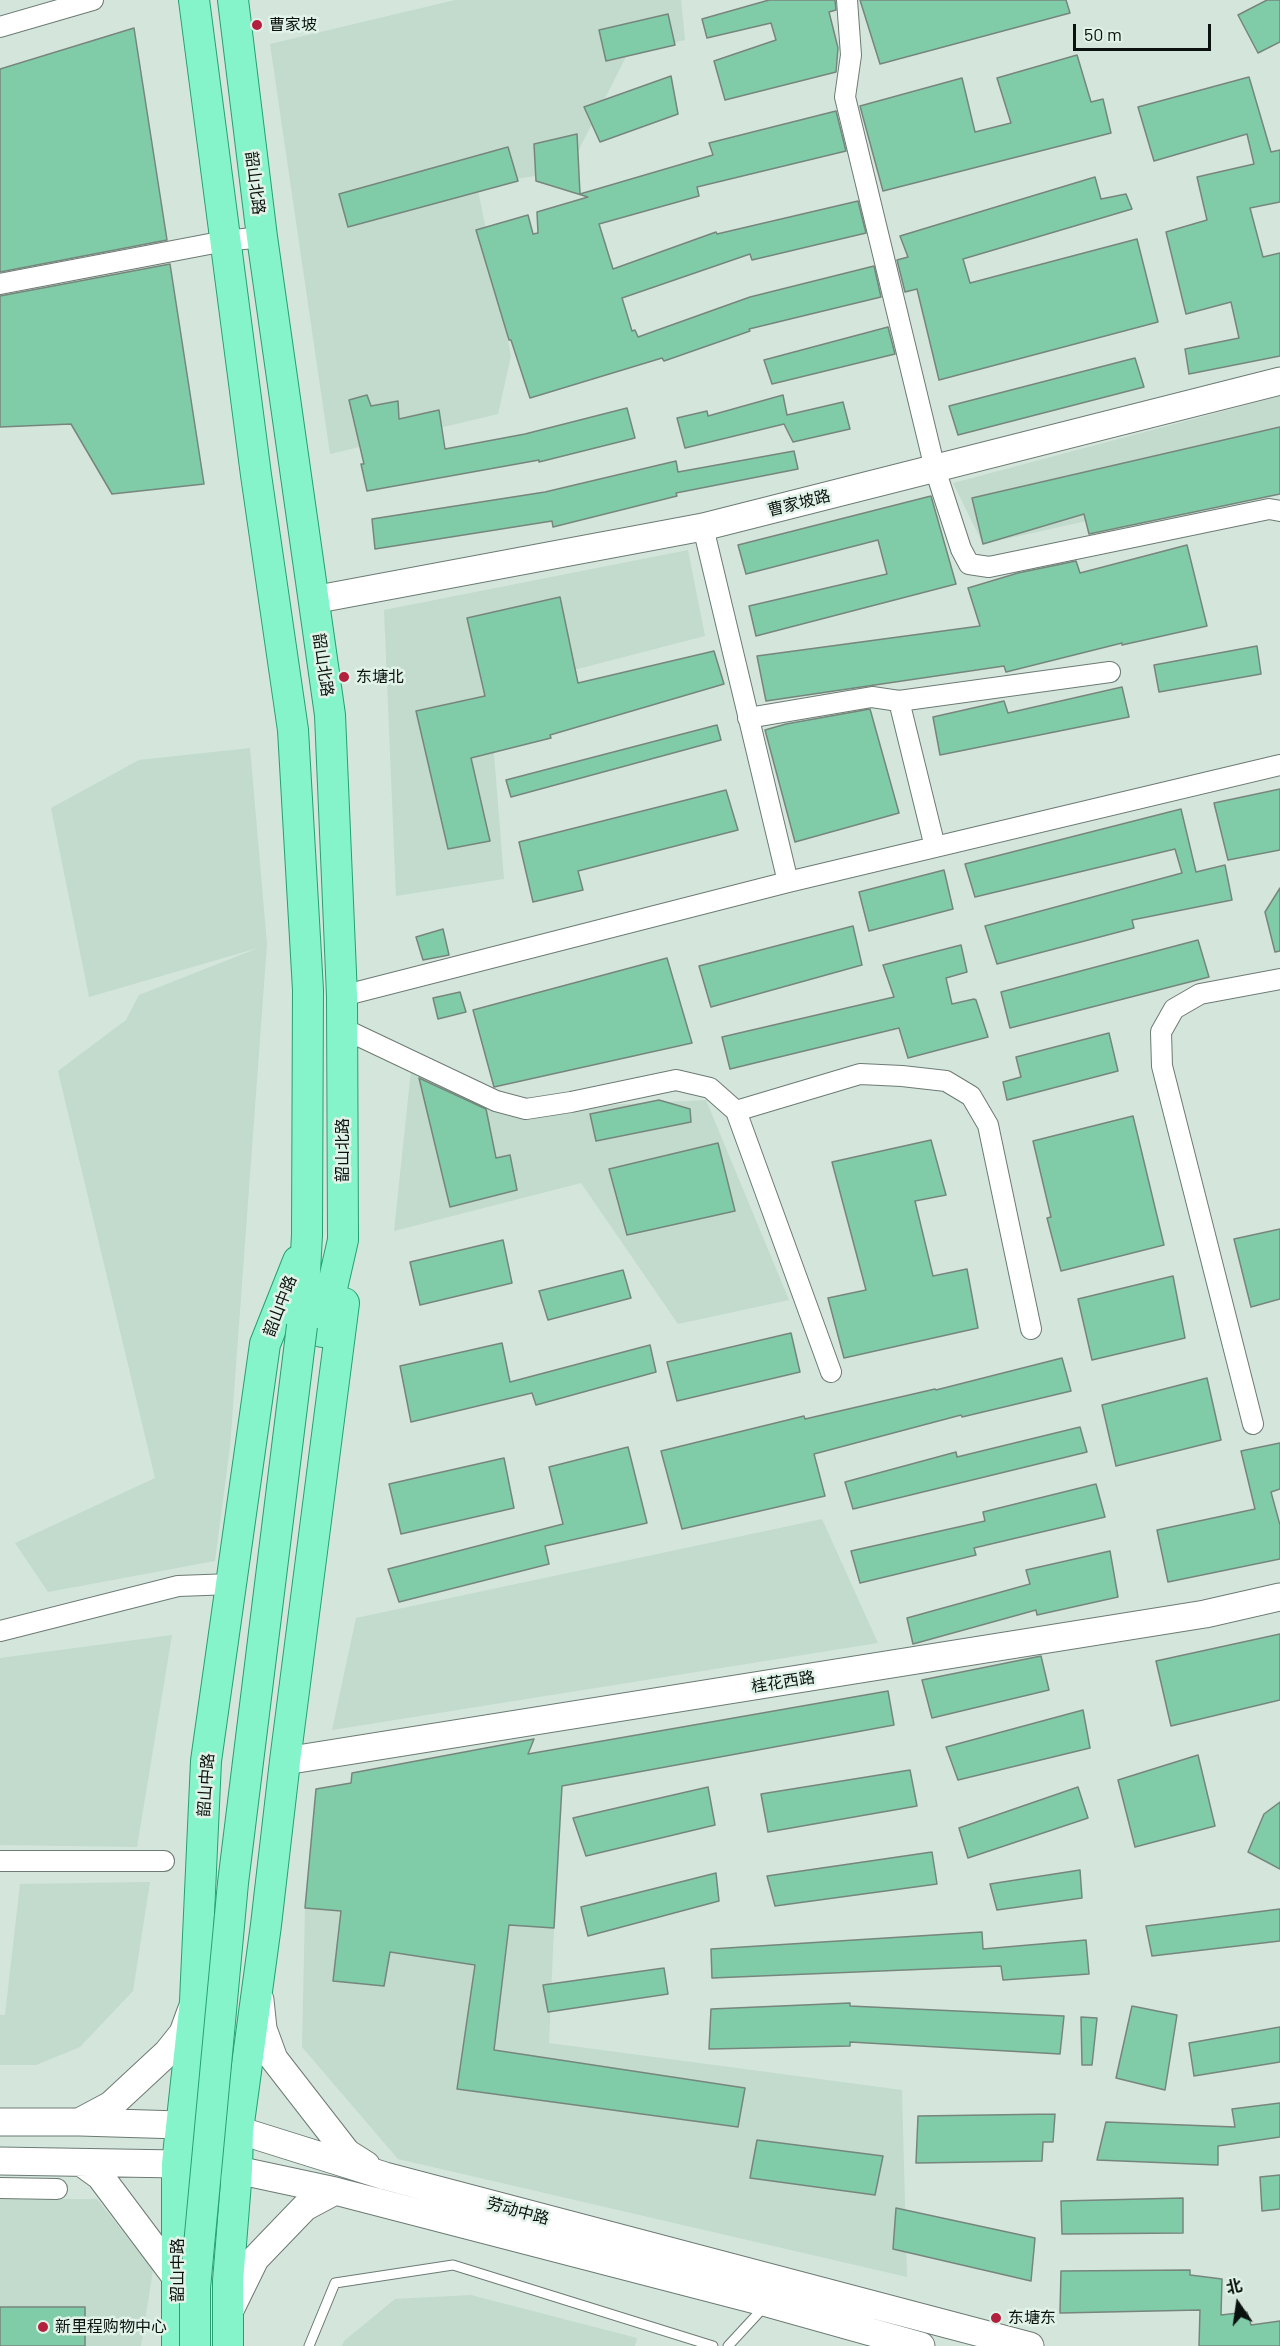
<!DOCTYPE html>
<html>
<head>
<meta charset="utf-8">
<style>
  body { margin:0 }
  #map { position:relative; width:1280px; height:2346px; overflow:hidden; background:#d4e5dc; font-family:Barlow,"Noto Sans SC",sans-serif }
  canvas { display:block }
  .north { position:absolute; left:1208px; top:2274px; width:60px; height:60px; -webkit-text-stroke:4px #e1f3e9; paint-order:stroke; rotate:347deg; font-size:16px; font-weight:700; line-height:24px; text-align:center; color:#0b110e }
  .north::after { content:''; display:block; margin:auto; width:21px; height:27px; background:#0b110e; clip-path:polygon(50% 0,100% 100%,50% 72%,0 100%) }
  .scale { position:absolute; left:1073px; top:24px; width:138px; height:27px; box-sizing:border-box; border:3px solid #0b110e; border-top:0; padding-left:8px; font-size:18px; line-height:21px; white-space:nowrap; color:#0b110e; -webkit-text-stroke:4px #e1f3e9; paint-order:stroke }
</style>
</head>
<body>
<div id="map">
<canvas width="1280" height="2346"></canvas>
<div class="north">北</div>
<div class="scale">50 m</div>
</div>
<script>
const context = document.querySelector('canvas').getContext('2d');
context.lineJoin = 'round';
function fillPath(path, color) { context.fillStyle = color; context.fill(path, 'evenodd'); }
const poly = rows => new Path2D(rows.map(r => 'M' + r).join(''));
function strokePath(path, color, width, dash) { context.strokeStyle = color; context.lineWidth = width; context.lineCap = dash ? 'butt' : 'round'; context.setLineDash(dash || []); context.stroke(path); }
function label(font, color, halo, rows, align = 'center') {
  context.font = font + ' Barlow,"Noto Sans SC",sans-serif'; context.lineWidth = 5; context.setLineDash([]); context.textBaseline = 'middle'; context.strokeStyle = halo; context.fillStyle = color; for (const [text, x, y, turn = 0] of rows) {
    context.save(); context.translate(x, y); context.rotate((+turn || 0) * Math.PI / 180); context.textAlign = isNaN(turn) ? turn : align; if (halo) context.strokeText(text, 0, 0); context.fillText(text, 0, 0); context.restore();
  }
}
fillPath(poly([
  [455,0,681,0,685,40,628,53,568,171,477,185,511,356,498,414,330,454,270,44],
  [1280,396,1280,478,983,544,953,483],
  [688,550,705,636,489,692,504,879,396,896,384,610],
  [250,748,267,944,230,1447,215,1561,48,1592,15,1543,155,1478,58,1071,126,1020,139,995,258,948,89,997,51,808,139,760],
  [412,1061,526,1109,706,1100,789,1300,678,1324,581,1183,394,1231],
  [822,1519,878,1643,332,1730,356,1618],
  [172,1635,137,1847,0,1845,0,1658],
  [150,1882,133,1991,80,2047,36,2065,0,2065,0,2015,5,2015,20,1884],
  [305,1908,554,1928,549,2043,902,2090,907,2277,398,2159,302,2047],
  [0,2199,97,2199,153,2270,141,2346,0,2346],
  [471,2295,637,2338,635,2346,342,2346,344,2341,395,2299]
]), '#c2dbcd');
const building = poly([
  [769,0,835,0,836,10,829,12,838,48,836,72,725,100,714,61,776,40,771,23,707,38,702,19,769,0],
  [860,0,1066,0,1070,13,880,64,860,0],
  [1267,0,1280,0,1280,42,1258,53,1238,15,1267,0],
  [668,14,675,45,606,61,599,30,668,14],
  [134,28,167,240,0,272,0,69,134,28],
  [1077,55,1091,102,1103,99,1111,133,883,191,860,106,962,78,975,132,1011,123,997,78,1077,55],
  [671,76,678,114,600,142,584,107,671,76],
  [1249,77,1271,152,1280,150,1280,202,1250,208,1263,257,1280,253,1280,356,1189,374,1185,349,1239,338,1231,302,1186,314,1166,232,1207,220,1197,177,1254,164,1247,134,1154,161,1138,107,1249,77],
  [836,111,846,151,697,187,699,196,599,224,613,269,716,232,717,234,858,201,866,233,752,260,750,254,622,298,632,331,635,330,638,337,750,297,874,266,881,297,749,329,750,331,664,361,662,358,530,398,511,340,509,340,476,230,528,215,533,234,538,233,537,212,588,197,536,181,534,144,577,134,580,194,713,155,709,143,836,111],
  [508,147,518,181,348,227,339,194,508,147],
  [1095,177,1101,199,1126,194,1132,209,963,259,970,283,1137,239,1158,322,939,380,917,289,905,292,897,260,908,257,900,236,1095,177],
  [170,264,204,484,112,494,71,424,0,427,0,296,170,264],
  [888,327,895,354,772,384,764,360,888,327],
  [1135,358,1144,387,958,435,949,406,1135,358],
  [367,395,371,406,398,401,399,419,439,410,445,449,525,434,627,408,635,438,539,462,539,460,367,491,361,464,364,464,349,400,367,395],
  [783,395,787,415,843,402,850,429,793,442,784,424,685,448,677,418,707,411,708,416,783,395],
  [1280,427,1280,494,1089,534,1084,514,983,544,972,498,1280,427],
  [794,451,798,469,676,493,677,496,553,527,552,521,375,549,372,519,545,492,676,461,678,472,794,451],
  [931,496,956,584,756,636,749,606,887,574,878,540,746,574,738,545,931,496],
  [1187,545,1207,626,1122,645,1122,643,1006,672,1004,666,766,701,757,656,980,626,968,588,1018,573,1076,561,1080,573,1187,545],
  [560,597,578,683,714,651,724,684,550,735,551,738,471,758,490,841,448,849,416,711,485,696,467,618,560,597],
  [1257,646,1261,674,1159,692,1154,665,1257,646],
  [1122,687,1129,717,940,755,933,717,1004,701,1008,713,1122,687],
  [870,709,899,813,795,842,765,730,786,724,870,709],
  [717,725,721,740,511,797,506,780,717,725],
  [1280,789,1280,850,1228,860,1214,803,1280,789],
  [726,790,738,830,578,871,583,890,533,902,519,842,726,790],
  [1181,809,1196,872,1225,865,1232,900,1132,920,1134,928,997,964,985,926,1182,873,1175,849,975,897,965,864,1181,809],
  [944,870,953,909,869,931,859,892,944,870],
  [1280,888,1280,951,1275,952,1265,912,1280,888],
  [853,926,862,965,711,1007,699,966,853,926],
  [443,929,449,955,423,960,416,937,443,929],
  [1198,940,1209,977,1010,1028,1001,992,1198,940],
  [961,945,967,972,946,978,952,1004,974,999,976,1000,988,1037,908,1058,899,1028,730,1069,722,1037,894,997,883,965,961,945],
  [667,958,692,1043,494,1087,473,1010,667,958],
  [460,992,466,1012,438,1019,433,998,460,992],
  [1109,1033,1118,1071,1007,1100,1003,1082,1021,1077,1016,1057,1109,1033],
  [419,1078,486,1109,496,1158,510,1155,517,1190,450,1207,419,1078],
  [659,1100,690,1109,691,1122,596,1141,590,1114,659,1100],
  [1133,1116,1164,1245,1061,1271,1047,1218,1051,1217,1033,1141,1133,1116],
  [931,1140,946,1195,915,1201,933,1276,967,1269,978,1328,844,1358,828,1298,866,1290,832,1162,931,1140],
  [718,1143,735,1211,627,1235,609,1169,718,1143],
  [1280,1229,1280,1299,1251,1307,1234,1239,1280,1229],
  [503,1240,512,1283,420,1305,410,1262,503,1240],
  [623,1270,631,1298,548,1320,539,1291,623,1270],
  [1173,1276,1185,1338,1092,1360,1078,1299,1173,1276],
  [791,1333,800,1372,677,1401,667,1362,791,1333],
  [502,1343,510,1382,650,1345,656,1372,536,1405,532,1393,411,1422,400,1366,502,1343],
  [1062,1358,1071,1391,962,1417,961,1415,814,1454,825,1496,682,1529,661,1451,804,1416,805,1419,935,1389,936,1390,1062,1358],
  [1207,1378,1221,1440,1116,1466,1102,1405,1207,1378],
  [1080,1427,1087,1452,853,1509,845,1482,956,1452,957,1457,1080,1427],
  [1280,1443,1280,1489,1271,1492,1280,1525,1280,1559,1168,1582,1157,1530,1255,1509,1241,1451,1280,1443],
  [628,1447,647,1523,545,1546,549,1564,399,1602,388,1569,563,1524,549,1467,628,1447],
  [504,1458,514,1508,401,1534,389,1484,504,1458],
  [1096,1484,1105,1517,974,1548,976,1555,860,1583,851,1551,985,1521,983,1512,1096,1484],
  [1110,1551,1118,1597,1037,1615,1036,1610,913,1644,907,1618,1030,1584,1026,1570,1110,1551],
  [1280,1634,1280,1700,1171,1726,1156,1661,1280,1634],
  [1041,1656,1049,1690,932,1718,922,1680,1041,1656],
  [888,1691,894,1725,562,1786,554,1928,509,1925,494,2050,745,2088,738,2127,457,2089,475,1965,390,1952,384,1986,333,1981,341,1911,305,1908,316,1789,351,1783,352,1773,534,1739,528,1754,888,1691],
  [1083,1710,1090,1748,958,1780,946,1747,1083,1710],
  [1198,1755,1215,1826,1135,1847,1118,1780,1198,1755],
  [910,1770,917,1806,768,1832,761,1794,910,1770],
  [708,1787,715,1825,586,1856,573,1818,708,1787],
  [1078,1787,1088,1818,968,1858,959,1828,1078,1787],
  [1280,1802,1280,1869,1248,1852,1264,1814,1280,1802],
  [932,1852,937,1884,775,1906,767,1876,932,1852],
  [1080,1870,1082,1898,997,1910,990,1884,1080,1870],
  [716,1873,719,1901,588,1936,581,1907,716,1873],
  [1280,1909,1280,1941,1152,1956,1146,1926,1280,1909],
  [982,1932,983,1949,1086,1940,1089,1974,1003,1980,1001,1966,712,1978,711,1949,982,1932],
  [664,1968,668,1994,548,2012,543,1985,664,1968],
  [850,2003,850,2006,1064,2016,1060,2054,850,2042,850,2046,709,2049,711,2009,850,2003],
  [1132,2006,1177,2015,1165,2090,1116,2078,1132,2006],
  [1081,2017,1097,2018,1092,2065,1082,2065,1081,2017],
  [1280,2027,1280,2062,1194,2076,1189,2043,1280,2027],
  [1280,2103,1280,2137,1218,2146,1218,2165,1097,2160,1106,2122,1235,2127,1232,2109,1280,2103],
  [1055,2114,1053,2142,1043,2142,1042,2161,916,2163,918,2116,1055,2114],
  [757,2140,883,2156,875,2195,750,2178,757,2140],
  [1280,2175,1280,2209,1262,2211,1260,2177,1280,2175],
  [1183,2198,1183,2233,1062,2234,1061,2201,1183,2198],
  [896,2208,1035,2238,1031,2281,893,2249,896,2208],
  [1190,2270,1190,2275,1222,2279,1221,2315,1247,2312,1251,2325,1280,2321,1280,2346,1199,2346,1200,2310,1060,2313,1061,2271,1190,2270],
  [0,2307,85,2307,85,2346,0,2346,0,2307]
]);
fillPath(building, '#81cca8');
strokePath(building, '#76867d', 1.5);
const lane = poly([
  [309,2346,335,2283,453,2265,713,2346],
  [728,2346,765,2306]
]);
const street = poly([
  [847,0,851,55,845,97,935,469,961,549,969,564,989,567,1269,509,1280,511],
  [0,27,93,0],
  [0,284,225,241,262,237],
  [703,527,788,882],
  [899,701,935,847],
  [748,718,872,697,899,701,1110,672],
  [342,996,788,882,1280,765],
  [342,1028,496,1101,526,1109,571,1102,676,1080,710,1088,736,1111,831,1372],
  [736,1111,860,1074,902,1076,946,1081,971,1096,988,1125,1031,1329],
  [1253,1424,1162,1066,1161,1032,1174,1009,1200,994,1280,979],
  [0,1631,178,1586,232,1584],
  [0,1861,164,1861],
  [0,2188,57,2189]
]);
const secondary = poly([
  [313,600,703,527,1280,381],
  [285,1761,1205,1614,1280,1597],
  [260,2000,263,2029,274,2059,347,2153,366,2165],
  [81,2121,111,2105,167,2053,183,2033,191,2011],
  [0,2122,80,2122,180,2125,238,2130,385,2176,1030,2346],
  [0,2161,177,2164,237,2170,335,2191,767,2303,921,2346],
  [82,2163,100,2176,178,2280,176,2288],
  [228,2314,255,2259,305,2207,335,2191]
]);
const primary = poly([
  [194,0,256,475,293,730,308,990,307,1235,302,1326],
  [233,0,262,237,330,715,342,996,343,1240,322,1332],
  [177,2346,177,2164,195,2001,206,1761,265,1344,298,1261],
  [228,2346,228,2281,237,2170,238,2130,266,1925,285,1761,344,1303]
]);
strokePath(lane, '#6c7b73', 11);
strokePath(street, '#6c7b73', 22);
strokePath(secondary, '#6c7b73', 29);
strokePath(primary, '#26a073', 32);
strokePath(lane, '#fff', 9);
strokePath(street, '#fff', 20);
strokePath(secondary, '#fff', 27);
strokePath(primary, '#85f4cb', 30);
const primaryBridge = poly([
  [195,2346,195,2288,233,1883,302,1326]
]);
strokePath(primaryBridge, '#26a073', 32, []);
strokePath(primaryBridge, '#85f4cb', 30);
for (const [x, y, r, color] of [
  [257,25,6,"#b3203d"],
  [344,677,6,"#b3203d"],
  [996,2318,6,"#b3203d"],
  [43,2327,6,"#b3203d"]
]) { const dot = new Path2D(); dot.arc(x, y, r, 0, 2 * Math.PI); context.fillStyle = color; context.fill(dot); strokePath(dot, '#e1f3e9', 2); }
label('16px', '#0b110e', '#e1f3e9', [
  ["曹家坡",269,25],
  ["东塘北",356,677],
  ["东塘东",1008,2318],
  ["新里程购物中心",55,2327]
], 'left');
label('16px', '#0b110e', '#e1f3e9', [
  ["韶山北路",255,183,83],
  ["曹家坡路",799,503,-14],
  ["韶山北路",323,665,82],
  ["韶山北路",343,1150,-90],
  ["韶山中路",280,1306,-69],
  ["桂花西路",783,1682,-9],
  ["韶山中路",206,1785,-86],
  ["劳动中路",518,2211,15],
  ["韶山中路",178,2270,-90]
]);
</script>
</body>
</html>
